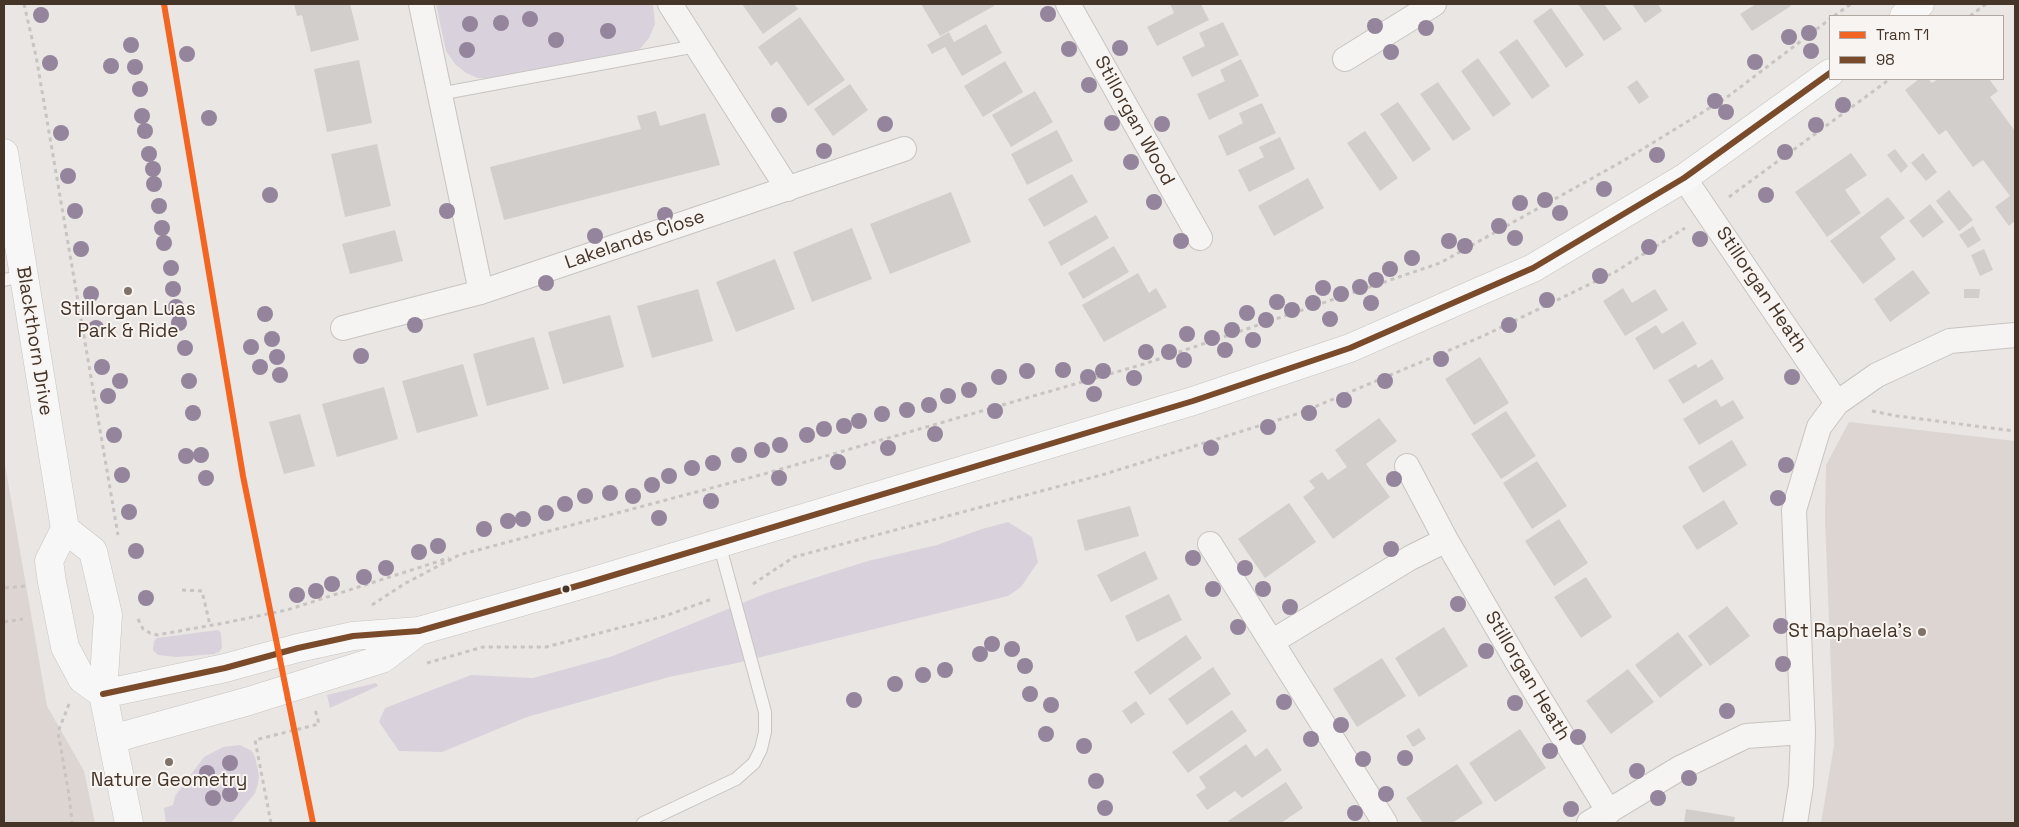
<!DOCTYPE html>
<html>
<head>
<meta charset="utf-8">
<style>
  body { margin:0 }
  #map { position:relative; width:2019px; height:827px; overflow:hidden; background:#e9e6e3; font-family:"Space Grotesk",sans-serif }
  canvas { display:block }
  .frame { position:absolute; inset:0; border:5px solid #453428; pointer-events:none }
  .legend { position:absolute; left:1829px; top:15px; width:175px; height:65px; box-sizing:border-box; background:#f8f4f1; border:1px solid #b0a7a1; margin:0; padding:6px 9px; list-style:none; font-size:15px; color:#453428 }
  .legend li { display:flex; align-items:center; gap:10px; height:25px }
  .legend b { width:25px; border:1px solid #b0a7a1 }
</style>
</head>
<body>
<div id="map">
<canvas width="2019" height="827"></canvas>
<div class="frame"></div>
<ul class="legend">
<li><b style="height:6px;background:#f26522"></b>Tram T1</li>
<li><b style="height:6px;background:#7a4b2a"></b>98</li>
</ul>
</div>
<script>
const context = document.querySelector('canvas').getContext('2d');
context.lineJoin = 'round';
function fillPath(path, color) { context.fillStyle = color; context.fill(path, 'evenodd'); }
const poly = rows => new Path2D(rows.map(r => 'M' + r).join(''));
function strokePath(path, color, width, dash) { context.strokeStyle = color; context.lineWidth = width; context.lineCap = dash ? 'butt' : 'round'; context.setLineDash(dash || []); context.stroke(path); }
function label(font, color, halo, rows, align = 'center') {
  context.font = font + ' "Space Grotesk",sans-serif'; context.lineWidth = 4; context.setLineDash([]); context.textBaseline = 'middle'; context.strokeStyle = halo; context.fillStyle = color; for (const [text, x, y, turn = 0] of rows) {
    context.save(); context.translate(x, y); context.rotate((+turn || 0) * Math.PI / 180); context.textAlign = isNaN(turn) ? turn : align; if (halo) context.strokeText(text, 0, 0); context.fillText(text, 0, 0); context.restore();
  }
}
fillPath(poly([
  [1849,422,2015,441,2015,823,1821,823,1834,745,1825,519,1826,465],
  [4,459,47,706,84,771,95,823,4,823]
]), '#dcd5d1');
fillPath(poly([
  [436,4,653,4,655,24,649,38,639,50,491,78,478,78,466,73,455,64,446,51],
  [1008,522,1032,537,1038,562,1021,587,1008,596,737,663,669,677,527,717,442,752,399,751,379,722,385,708,471,675,533,678,613,656,767,593,868,561,937,545,982,529],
  [218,630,221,633,222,648,219,652,214,654,176,657,158,655,153,650,154,641,157,638],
  [376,683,378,686,330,708,327,695],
  [240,745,252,751,255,757,259,775,258,784,255,793,231,823,166,823,164,808,173,805,175,796,204,757,223,747]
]), '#d9d2dc');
fillPath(poly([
  [294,4,350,4,359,40,311,52,302,15,297,16],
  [742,4,794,4,798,9,763,34],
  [921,4,993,4,994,6,940,36],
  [1170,4,1201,4,1209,20,1157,46,1147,27,1174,13],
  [1578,4,1604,4,1622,29,1604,41],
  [1632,4,1658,4,1662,11,1645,23],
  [1756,4,1790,4,1791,6,1752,31,1740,14],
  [1551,8,1584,55,1566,68,1533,21],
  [800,17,845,80,808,106,777,61,771,66,758,47],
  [1223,22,1239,55,1192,77,1182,57,1205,46,1199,33],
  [986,24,1002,53,962,76,945,47,932,54,927,45,949,32,954,42],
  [1517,39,1550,86,1532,99,1499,52],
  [1478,58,1511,104,1493,117,1461,71],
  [1241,59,1259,96,1209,120,1197,94,1225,81,1220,70],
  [359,60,372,123,327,132,314,69],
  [1005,61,1023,92,983,117,964,86],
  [1919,79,1928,79,1932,83,1938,79,1989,79,1998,91,1990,97,2015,131,2015,221,2009,226,1995,207,2010,196,1983,160,1973,167,1946,130,1939,135,1905,90],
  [1637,80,1649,97,1639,104,1627,87],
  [1438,82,1471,129,1453,141,1420,94],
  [850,84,868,110,833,136,814,109],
  [1035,91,1053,122,1011,147,992,115],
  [1398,102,1431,149,1413,162,1380,114],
  [1262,103,1276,133,1227,156,1218,136,1243,123,1239,113],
  [656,111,660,126,705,113,720,165,504,220,490,167,641,129,637,116],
  [1057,130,1073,161,1027,185,1011,154],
  [1365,131,1398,178,1380,191,1347,143],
  [1280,137,1295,169,1249,192,1238,170,1264,157,1259,147],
  [377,144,391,206,345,217,331,154],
  [1895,149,1908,166,1901,173,1887,155],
  [1851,153,1867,175,1845,190,1861,213,1827,237,1795,192],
  [1923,153,1937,172,1926,181,1911,163],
  [1072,174,1088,202,1044,227,1028,199],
  [1308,178,1324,208,1274,236,1258,206],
  [1949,190,1973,220,1959,231,1936,201],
  [951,192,971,242,890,274,870,224],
  [1888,197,1905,218,1880,237,1896,259,1863,284,1830,241],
  [1930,204,1944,222,1923,238,1909,221],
  [1096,215,1109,238,1061,266,1048,242],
  [1973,226,1981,240,1968,248,1959,235],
  [852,228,872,279,812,302,793,252],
  [395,230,403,261,350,274,342,244],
  [1114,246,1129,272,1083,299,1068,273],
  [1984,249,1993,270,1980,276,1971,255],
  [775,259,795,309,736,332,716,282],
  [1913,270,1930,293,1890,322,1874,299],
  [1138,273,1149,293,1156,288,1167,307,1104,342,1082,305],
  [1623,288,1632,303,1655,289,1668,310,1625,336,1603,301],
  [698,289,713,341,652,358,637,306],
  [1964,289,1980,289,1979,298,1964,298],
  [610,315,624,367,563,384,548,332],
  [1683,321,1697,344,1654,370,1635,338,1656,325,1662,334],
  [534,337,549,389,487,406,473,354],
  [1480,357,1509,403,1474,425,1445,379],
  [1712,359,1724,379,1683,404,1668,380,1696,364,1698,368],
  [463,364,478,416,417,433,402,381],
  [384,387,398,439,337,457,322,404],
  [1716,399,1721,407,1733,400,1744,418,1699,445,1683,419],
  [1506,411,1536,456,1501,479,1471,434],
  [300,414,315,466,284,474,269,422],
  [1379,418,1397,441,1366,464,1390,497,1333,539,1303,497,1315,488,1309,481,1322,472,1328,480,1347,467,1335,450],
  [1732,440,1747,465,1703,493,1688,467],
  [1537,461,1567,506,1532,529,1503,483],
  [1724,500,1738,524,1697,550,1682,526],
  [1289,503,1316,542,1265,578,1238,539],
  [1130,506,1139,536,1085,551,1077,520],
  [1559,519,1588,563,1554,586,1525,541],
  [1145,551,1158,579,1111,602,1097,575],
  [1586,577,1612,617,1581,638,1554,597],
  [1169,594,1182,620,1137,642,1125,616],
  [1727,606,1750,636,1710,666,1688,636],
  [1444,627,1468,666,1419,697,1395,658],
  [1678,632,1703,665,1660,698,1635,665],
  [1186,635,1202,658,1150,695,1134,672],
  [1382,658,1406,696,1357,727,1333,689],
  [1213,667,1231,694,1187,725,1168,699],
  [1628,669,1654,702,1611,734,1586,701],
  [1136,701,1145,714,1131,724,1122,711],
  [1232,710,1247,731,1188,773,1172,752],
  [1419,728,1426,739,1413,747,1406,736],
  [1520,729,1546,768,1495,802,1469,763],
  [1246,744,1255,757,1267,748,1282,770,1242,798,1235,791,1207,810,1196,795,1206,788,1199,777],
  [1457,764,1483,803,1452,823,1423,823,1406,798],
  [1286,782,1303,808,1281,823,1230,823,1228,821],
  [1686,809,1735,817,1734,823,1684,823]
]), '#d2cecc');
const lane = poly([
  [439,94,696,46],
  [4,280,23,276],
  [643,823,736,779,754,763,761,749,765,732,765,712,719,543]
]);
const street = poly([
  [421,4,481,292],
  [670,4,788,189],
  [1068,4,1200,238],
  [1345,59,1434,4],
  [1684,178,1837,403,1819,427,1794,510,1803,732,1801,785,1795,823],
  [343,328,481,292,904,149],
  [1837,403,1877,375,1950,341,2015,335],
  [1407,466,1446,540,1519,665,1609,812],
  [1210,544,1385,823],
  [1273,641,1410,558,1446,540],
  [1589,823,1680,768,1746,736,1803,732]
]);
const secondary = poly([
  [1904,16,1920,4],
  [4,153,65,529,49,561,52,582,65,647,82,679,103,694],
  [65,529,93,551,108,615,103,694,129,823],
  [103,694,225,668,298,648,353,636,419,631,584,584,1193,401,1350,348,1533,268,1684,178,1830,73],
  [112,739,249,701,382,659,419,631]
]);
strokePath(lane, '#c7c4c1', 14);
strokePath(street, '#c7c4c1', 26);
strokePath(secondary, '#c7c4c1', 29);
strokePath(poly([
  [24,4,36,56,118,535],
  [1834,16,1851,4],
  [1970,16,1986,4],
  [1729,197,1890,79],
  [1872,411,1897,416,2015,431],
  [753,584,794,557,1105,474,1300,413,1483,336,1615,272,1685,228],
  [5,588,25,586],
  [182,590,202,591,210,625],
  [372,605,404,584,459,555,764,474,1144,364,1440,263,1623,161,1726,98,1830,19],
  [138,619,143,629,150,633,157,635,224,623,287,610,449,558],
  [4,622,23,619],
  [427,663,483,647,546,647,665,616,712,599],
  [69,704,58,732,69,795,72,823],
  [271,823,255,740,319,724,315,709]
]), '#c9c4c1', 3, [4, 4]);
strokePath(lane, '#f6f4f3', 12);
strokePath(street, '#f6f4f3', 24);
strokePath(secondary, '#f7f7f7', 28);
strokePath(poly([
  [103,694,225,668,298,648,353,636,419,631,584,584,1193,401,1350,348,1533,268,1684,178,1830,73]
]), '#7a4b2a', 6);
strokePath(poly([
  [164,4,243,476,313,823]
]), '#f26522', 6);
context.fillStyle = '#94849c';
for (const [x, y] of [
  [1048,14],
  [41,15],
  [530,19],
  [501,23],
  [470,24],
  [1375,26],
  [1426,28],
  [608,31],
  [1809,33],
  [1789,37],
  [556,40],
  [131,45],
  [1120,48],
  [1069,49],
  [467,50],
  [1811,51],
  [1391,52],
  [187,54],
  [1755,62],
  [50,63],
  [111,66],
  [135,67],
  [1089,85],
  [140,89],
  [1715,101],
  [1843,105],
  [1726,112],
  [779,115],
  [142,116],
  [209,118],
  [1112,123],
  [885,124],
  [1162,124],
  [1816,125],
  [145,131],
  [61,133],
  [824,151],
  [1785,152],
  [149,154],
  [1657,155],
  [1131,162],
  [153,169],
  [68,176],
  [154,184],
  [1604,189],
  [270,195],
  [1766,195],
  [1545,200],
  [1154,202],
  [1520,203],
  [159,206],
  [75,211],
  [447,211],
  [1560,213],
  [665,215],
  [1499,226],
  [162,228],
  [595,236],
  [1515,238],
  [1700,239],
  [1181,241],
  [1449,241],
  [164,243],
  [1465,246],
  [1649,247],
  [81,249],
  [1412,258],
  [171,268],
  [1390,269],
  [1600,276],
  [1376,280],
  [546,283],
  [1360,287],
  [1323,288],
  [173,289],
  [91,294],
  [1341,294],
  [1547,300],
  [1277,302],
  [1313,303],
  [1371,303],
  [176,307],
  [1292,310],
  [1247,313],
  [265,314],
  [1330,319],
  [1266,320],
  [179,323],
  [415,325],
  [1509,325],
  [96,328],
  [1232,330],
  [1187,334],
  [1212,338],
  [272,339],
  [1253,340],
  [251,347],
  [185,348],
  [1225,350],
  [1146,352],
  [1169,352],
  [361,356],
  [277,357],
  [1441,359],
  [1184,360],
  [102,367],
  [260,367],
  [1063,370],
  [1027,371],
  [1103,371],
  [280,375],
  [999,377],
  [1088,377],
  [1792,377],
  [1134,378],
  [120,381],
  [189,381],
  [1385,381],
  [969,390],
  [1094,394],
  [108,396],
  [948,396],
  [1344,400],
  [929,405],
  [907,410],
  [995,411],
  [193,413],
  [1309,413],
  [882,414],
  [859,421],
  [844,426],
  [1268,427],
  [824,429],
  [935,434],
  [114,435],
  [807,435],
  [780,445],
  [888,448],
  [1211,448],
  [762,450],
  [201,455],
  [739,455],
  [186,456],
  [838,462],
  [713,463],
  [1786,465],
  [692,468],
  [122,475],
  [669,476],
  [206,478],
  [779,478],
  [1394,479],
  [652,485],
  [610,493],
  [585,496],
  [633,496],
  [1778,498],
  [711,501],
  [565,504],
  [129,512],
  [546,513],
  [659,518],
  [523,519],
  [508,521],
  [484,529],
  [438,546],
  [1391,549],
  [136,551],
  [419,552],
  [1193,558],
  [386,568],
  [1245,568],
  [364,577],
  [332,584],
  [1213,589],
  [1263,589],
  [316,591],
  [297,595],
  [146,598],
  [1458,604],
  [1290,607],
  [1781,626],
  [1238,627],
  [992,644],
  [1012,649],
  [1486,651],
  [980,654],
  [1783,664],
  [1025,666],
  [945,670],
  [923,675],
  [895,684],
  [1030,694],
  [854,700],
  [1284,702],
  [1515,703],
  [1051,705],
  [1727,711],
  [1341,725],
  [1046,734],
  [1578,737],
  [1311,739],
  [1084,746],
  [1550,751],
  [1405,758],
  [1363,759],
  [230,763],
  [1637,771],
  [207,773],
  [1689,778],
  [1096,781],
  [230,794],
  [1386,794],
  [213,798],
  [1658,798],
  [1105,808],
  [1571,809],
  [1355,813]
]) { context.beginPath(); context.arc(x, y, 8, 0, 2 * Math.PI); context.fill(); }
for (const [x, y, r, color] of [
  [128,291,5,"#7e7269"],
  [566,589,4.5,"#453428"],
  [1922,632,5,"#7e7269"],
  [169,762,5,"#7e7269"]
]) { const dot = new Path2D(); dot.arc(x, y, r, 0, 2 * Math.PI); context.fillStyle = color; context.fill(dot); strokePath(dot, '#f8f4f1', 2); }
label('19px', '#453428', '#f8f4f1', [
  ["Stillorgan Wood",1134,121,61],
  ["Lakelands Close",635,240,-19],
  ["Stillorgan Heath",1761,290,56],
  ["Blackthorn Drive",34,341,81],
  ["Stillorgan Heath",1527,676,59]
]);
label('19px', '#453428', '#f8f4f1', [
  ["Stillorgan Luas",128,310],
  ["Park & Ride",128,332],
  ["St Raphaela's",1912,632,"right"],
  ["Nature Geometry",169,781]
]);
</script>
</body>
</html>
